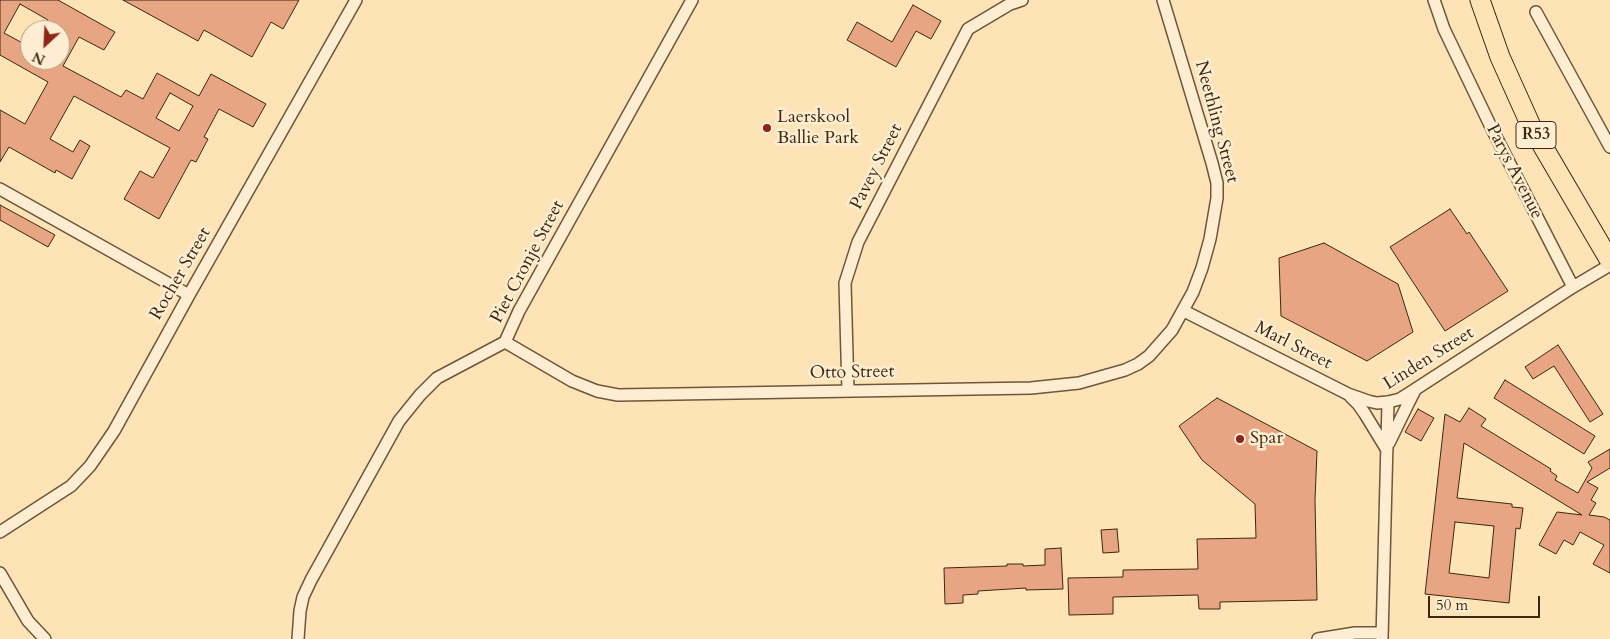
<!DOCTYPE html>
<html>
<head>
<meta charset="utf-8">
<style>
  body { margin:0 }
  #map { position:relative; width:1610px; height:639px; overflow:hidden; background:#fde3b6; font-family:Cardo,serif }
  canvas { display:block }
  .north { position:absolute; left:20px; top:20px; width:50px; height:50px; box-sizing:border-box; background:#feedd0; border:1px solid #b19e83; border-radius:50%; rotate:205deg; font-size:14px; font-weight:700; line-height:20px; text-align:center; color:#3e2710 }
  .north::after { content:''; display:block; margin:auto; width:18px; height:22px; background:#8f2418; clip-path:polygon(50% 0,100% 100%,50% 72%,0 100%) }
  .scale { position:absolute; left:1428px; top:596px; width:112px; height:22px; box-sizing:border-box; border:2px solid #3e2710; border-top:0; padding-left:6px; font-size:15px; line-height:18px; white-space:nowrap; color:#3e2710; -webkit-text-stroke:4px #feedd0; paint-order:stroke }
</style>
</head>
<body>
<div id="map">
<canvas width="1610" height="639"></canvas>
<div class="north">N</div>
<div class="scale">50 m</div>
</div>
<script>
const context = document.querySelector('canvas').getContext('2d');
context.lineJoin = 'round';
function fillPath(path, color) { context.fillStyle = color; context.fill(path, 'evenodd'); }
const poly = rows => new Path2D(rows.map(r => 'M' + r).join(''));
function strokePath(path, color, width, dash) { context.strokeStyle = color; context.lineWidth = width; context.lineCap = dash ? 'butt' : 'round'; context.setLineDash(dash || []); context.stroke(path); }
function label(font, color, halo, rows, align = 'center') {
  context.font = font + ' Cardo,serif'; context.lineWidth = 5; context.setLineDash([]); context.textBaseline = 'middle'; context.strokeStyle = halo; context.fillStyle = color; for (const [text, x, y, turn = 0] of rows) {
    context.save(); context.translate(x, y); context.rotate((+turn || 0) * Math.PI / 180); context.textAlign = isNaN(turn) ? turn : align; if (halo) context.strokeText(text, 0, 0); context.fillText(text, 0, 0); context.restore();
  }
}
const building = poly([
  [0,0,58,0,115,32,104,50,79,37,63,66,121,97,126,90,143,99,157,73,199,96,211,74,266,104,253,127,219,109,204,137,208,139,196,162,191,160,159,219,124,199,140,171,153,178,170,148,74,96,50,139,73,152,80,140,90,146,72,179,56,170,55,173,9,147,0,162,0,110,25,124,48,82,0,55,0,0],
  [20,4,48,20,43,30,60,30,60,60,30,60,30,47,4,33,20,4],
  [170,93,193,106,179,131,156,118,170,93],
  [123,0,299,0,283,29,271,22,252,57,204,30,198,41,123,0],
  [913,5,941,21,931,39,916,31,896,67,847,40,857,22,892,42,913,5],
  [0,205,55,235,48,247,0,220,0,205],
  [1450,209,1467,234,1469,232,1508,291,1445,331,1390,247,1450,209],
  [1324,243,1398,284,1413,332,1367,361,1281,316,1279,258,1324,243],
  [1558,345,1603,414,1590,422,1554,366,1533,379,1525,367,1558,345],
  [1505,380,1595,436,1584,454,1494,398,1505,380],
  [1217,398,1317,451,1315,500,1317,600,1220,602,1220,609,1199,609,1198,595,1113,597,1113,614,1069,615,1068,578,1123,577,1123,570,1198,569,1197,539,1256,538,1255,504,1202,460,1179,426,1217,398],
  [1469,408,1486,419,1481,426,1551,469,1550,471,1557,476,1555,480,1578,493,1592,468,1588,462,1610,449,1610,468,1587,482,1598,488,1591,500,1596,503,1589,515,1604,517,1610,520,1610,573,1593,564,1604,545,1580,532,1573,545,1564,540,1556,554,1539,545,1557,512,1582,515,1464,443,1457,498,1512,504,1512,507,1523,508,1520,529,1516,528,1509,603,1425,594,1445,414,1460,422,1469,408],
  [1455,522,1494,526,1489,578,1449,573,1455,522],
  [1418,409,1434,418,1421,441,1405,432,1418,409],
  [1117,529,1119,552,1103,553,1101,530,1117,529],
  [1061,548,1063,589,1026,590,1026,588,978,591,978,594,963,595,963,603,945,604,944,568,1007,566,1007,564,1023,564,1023,566,1045,565,1045,549,1061,548]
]);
fillPath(building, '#e7a583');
strokePath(building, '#3e2710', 1);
const minor = poly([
  [1434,0,1444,29,1491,127,1573,287],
  [1536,12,1610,147],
  [0,189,189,295],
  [1184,311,1348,394,1368,401,1377,403,1388,402,1400,399,1408,394,1573,287,1610,265],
  [505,342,572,381,597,391,618,395,1031,388,1079,383,1125,370,1138,364,1149,356,1172,330,1193,292,1202,268,1210,239,1217,198,1217,183,1212,163,1163,0],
  [848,391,845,283,858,242,968,29,1010,4,1022,0],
  [1350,396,1358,404,1365,414,1387,450],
  [1389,443,1407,406,1415,390],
  [0,532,71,486,90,466,114,431,189,295,356,0],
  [0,573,28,621,45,639],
  [298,639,300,611,303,597,311,580,399,421,420,395,437,378,505,342,519,311,692,0],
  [1318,639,1355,633,1382,633],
  [1382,639,1388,402]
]);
const primary = poly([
  [1480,0,1500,57,1531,126,1610,261]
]);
strokePath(minor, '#6e563a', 14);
strokePath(primary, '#3e2710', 21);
strokePath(minor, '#feedd0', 11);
strokePath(primary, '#fde3b6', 19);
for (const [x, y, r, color] of [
  [767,128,5,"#8f2418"],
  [1240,439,5,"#8f2418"]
]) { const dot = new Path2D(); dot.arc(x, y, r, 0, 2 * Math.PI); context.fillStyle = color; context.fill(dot); strokePath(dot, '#feedd0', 2); }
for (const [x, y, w] of [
  [1536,135,40]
]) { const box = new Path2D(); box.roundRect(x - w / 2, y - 13.5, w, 27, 4); context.fillStyle = '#feedd0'; context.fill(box); strokePath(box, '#3e2710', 1); }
label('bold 16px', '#3e2710', null, [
  ["R53",1536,135]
]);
label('18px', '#3e2710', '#feedd0', [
  ["Laerskool",777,118],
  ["Ballie Park",777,139],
  ["Spar",1250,439]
], 'left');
label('18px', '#3e2710', '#feedd0', [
  ["Neethling Street",1216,122,75],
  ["Pavey Street",877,167,-63],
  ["Parys Avenue",1514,172,63],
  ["Piet Cronje Street",528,262,-62],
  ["Rocher Street",181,274,-60],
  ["Marl Street",1293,346,27],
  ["Linden Street",1429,359,-32],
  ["Otto Street",852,373,-1]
]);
</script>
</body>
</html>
